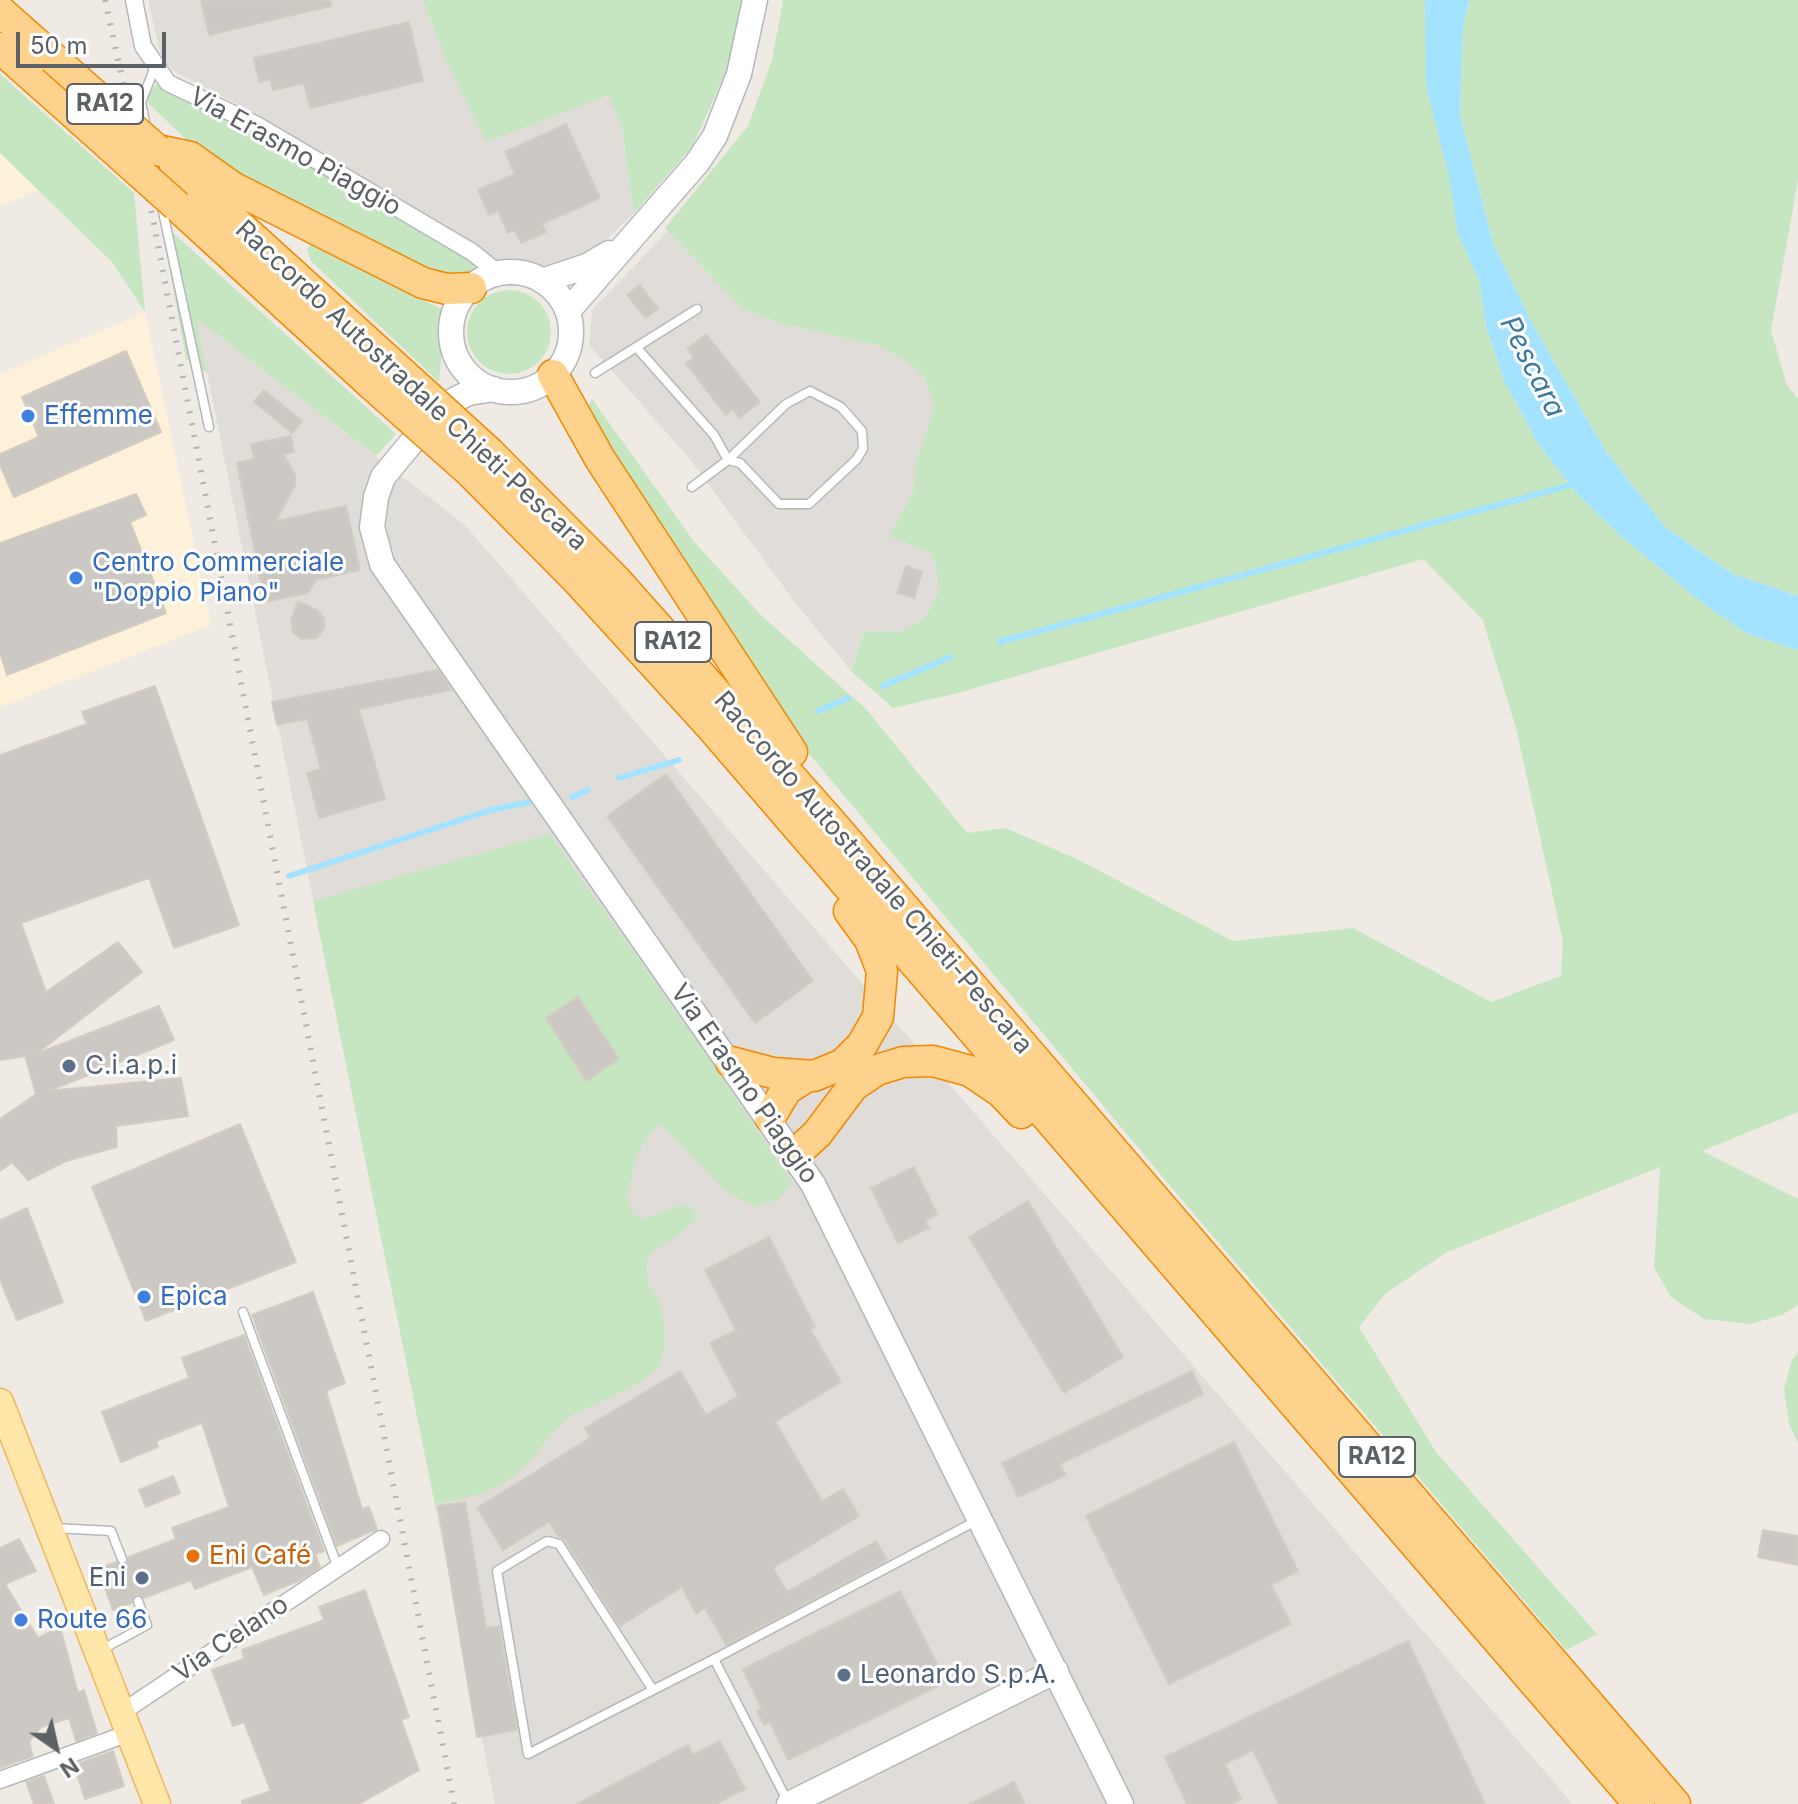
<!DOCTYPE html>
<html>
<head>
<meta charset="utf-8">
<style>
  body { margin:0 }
  #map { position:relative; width:1798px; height:1804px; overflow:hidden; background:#efebe4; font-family:Inter,sans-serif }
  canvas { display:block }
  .north { position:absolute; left:16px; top:1708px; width:80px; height:80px; -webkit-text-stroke:6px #fff; paint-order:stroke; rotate:146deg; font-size:22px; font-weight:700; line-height:32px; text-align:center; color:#5c6165 }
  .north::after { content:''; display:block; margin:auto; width:28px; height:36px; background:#5c6165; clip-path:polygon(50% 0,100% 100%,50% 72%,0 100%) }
  .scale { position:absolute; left:16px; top:32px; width:150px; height:36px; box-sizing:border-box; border:4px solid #5c6165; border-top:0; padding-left:10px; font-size:24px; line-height:28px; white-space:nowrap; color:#5c6165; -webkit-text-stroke:6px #fff; paint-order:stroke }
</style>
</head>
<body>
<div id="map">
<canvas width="1798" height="1804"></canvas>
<div class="north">N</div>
<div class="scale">50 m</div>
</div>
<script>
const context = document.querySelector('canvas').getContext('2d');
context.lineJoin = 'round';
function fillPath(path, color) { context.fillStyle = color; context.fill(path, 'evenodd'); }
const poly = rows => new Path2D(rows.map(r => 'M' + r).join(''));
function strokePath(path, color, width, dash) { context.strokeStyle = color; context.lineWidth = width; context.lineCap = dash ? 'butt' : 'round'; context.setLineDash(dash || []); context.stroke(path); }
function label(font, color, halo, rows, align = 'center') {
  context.font = font + ' Inter,sans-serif'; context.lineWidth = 6; context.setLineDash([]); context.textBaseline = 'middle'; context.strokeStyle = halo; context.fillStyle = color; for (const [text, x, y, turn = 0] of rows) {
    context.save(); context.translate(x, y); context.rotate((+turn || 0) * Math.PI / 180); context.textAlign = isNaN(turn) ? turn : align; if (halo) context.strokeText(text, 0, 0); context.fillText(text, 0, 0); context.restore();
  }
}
fillPath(poly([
  [0,153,41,189,0,206],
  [145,312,211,625,0,707,0,374]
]), '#fef1da');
fillPath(poly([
  [148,0,423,0,445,58,486,141,609,95,622,128,634,213,598,248,545,273,507,267,256,114,175,72,162,60],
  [668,231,743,309,780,323,876,345,904,359,924,377,935,405,916,468,914,491,890,536,933,554,939,590,925,618,901,633,864,631,851,671,797,605,689,458,589,345,592,310],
  [196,318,465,525,1573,1804,495,1804]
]), '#e0ddd8');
fillPath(poly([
  [423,0,744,0,731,60,692,147,634,213,622,128,609,95,486,142,445,58],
  [783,0,1425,0,1458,233,1479,280,1486,327,1505,383,1539,445,1579,496,1622,537,1705,605,1748,634,1798,650,1798,1112,1702,1151,1798,1199,1798,1305,1782,1315,1750,1324,1704,1319,1672,1298,1654,1268,1660,1167,1447,1252,1386,1293,1359,1327,1436,1452,1597,1634,1566,1650,1177,1194,785,725,584,414,592,399,695,543,762,616,867,710,967,833,1006,828,1079,860,1233,941,1353,928,1491,1002,1561,976,1563,942,1516,728,1483,620,1423,559,958,693,893,708,851,671,864,631,901,632,925,618,939,590,933,554,889,536,914,491,915,468,935,405,924,377,904,359,876,345,780,323,743,309,665,228,748,126,772,60],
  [1469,0,1798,0,1798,180,1771,331,1787,385,1798,399,1798,596,1733,574,1665,527,1605,450,1534,327,1493,243,1460,115,1463,27],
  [0,74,134,193,145,312,112,262,0,153],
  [158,83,244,124,460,254,473,263,475,275,447,281,215,167,148,103,149,91],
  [161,222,396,434,376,456,197,319,207,373,186,359],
  [312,242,445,311,439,382,311,261,307,250],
  '467 332a42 42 0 1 1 84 0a42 42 0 1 1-84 0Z',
  [549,834,706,1054,792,1183,777,1200,754,1206,728,1193,660,1123,647,1137,637,1155,627,1198,632,1212,642,1219,681,1205,691,1206,698,1217,677,1236,651,1252,646,1264,648,1283,660,1303,665,1328,665,1346,659,1366,640,1383,565,1419,528,1463,505,1483,478,1495,435,1504,313,901],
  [578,997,586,1080,546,1019],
  [1798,1352,1798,1443,1789,1424,1784,1389,1792,1360]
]), '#c5e6c0');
fillPath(poly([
  [1425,0,1469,0,1463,27,1460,115,1493,243,1534,327,1605,450,1665,527,1733,574,1798,596,1798,650,1748,634,1705,605,1622,537,1579,496,1539,445,1505,383,1486,327,1479,280,1458,234,1449,176,1426,85]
]), '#a4e3ff');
strokePath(poly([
  [999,642,1578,483],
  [883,686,950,657],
  [818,711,848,698],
  [619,778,679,760],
  [572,797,588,790],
  [289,876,491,810,529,802]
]), '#a4e3ff', 6);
const building = poly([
  [201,0,330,0,331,6,209,35,201,0],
  [409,22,423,81,310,108,304,83,273,90,270,79,259,82,254,58,409,22],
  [566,124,600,198,542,224,546,232,521,243,515,230,508,233,498,211,489,215,478,190,515,174,505,152,566,124],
  [640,285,658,308,646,318,627,295,640,285],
  [706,334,760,402,739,418,732,409,726,415,686,364,694,358,687,349,706,334],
  [126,351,161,432,14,497,0,465,0,454,39,437,22,397,126,351],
  [264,390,302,421,292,433,254,402,264,390],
  [291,436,294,452,283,454,295,474,295,485,276,521,346,506,360,570,316,580,308,593,265,602,237,463,254,459,251,444,291,436],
  [136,494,146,515,130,522,166,613,7,675,0,653,0,543,136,494],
  [906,566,922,572,914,598,897,593,906,566],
  [298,601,317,610,324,618,324,629,317,638,301,639,293,632,291,621,298,601],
  [438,670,451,690,359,709,385,799,319,818,307,773,321,769,307,719,277,725,272,702,438,670],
  [155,686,239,925,174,948,149,878,21,923,46,992,118,942,142,972,36,1054,159,1006,174,1040,49,1091,181,1078,188,1116,116,1126,117,1147,66,1161,28,1180,12,1162,0,1171,0,1119,36,1094,25,1056,0,1060,0,755,87,724,82,712,155,686],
  [666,774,813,981,755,1023,607,816,666,774],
  [578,997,619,1059,586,1081,546,1018,578,997],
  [240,1124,296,1262,146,1321,92,1187,240,1124],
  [914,1167,937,1214,925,1220,929,1228,898,1243,871,1188,914,1167],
  [1028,1201,1123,1357,1064,1393,969,1237,1028,1201],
  [27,1208,63,1302,17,1320,0,1280,0,1220,27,1208],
  [769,1237,815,1327,810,1329,841,1382,775,1422,822,1501,843,1489,859,1516,773,1568,787,1592,876,1541,887,1560,726,1645,705,1608,696,1614,682,1587,620,1626,565,1540,558,1536,549,1522,503,1550,477,1508,590,1438,585,1428,680,1371,706,1415,738,1396,710,1343,736,1330,705,1270,769,1237],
  [313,1292,345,1383,326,1391,362,1509,369,1507,377,1529,337,1546,252,1315,313,1292],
  [244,1335,324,1551,315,1554,320,1567,300,1580,264,1595,252,1567,195,1589,191,1580,144,1598,136,1594,131,1603,113,1610,98,1569,116,1562,125,1565,129,1557,176,1539,172,1528,229,1507,202,1423,156,1441,158,1447,121,1462,102,1412,189,1378,182,1358,244,1335],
  [1192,1371,1203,1394,1060,1464,1066,1475,1018,1497,1002,1463,1192,1371],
  [1234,1442,1298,1571,1271,1585,1291,1624,1169,1684,1086,1516,1234,1442],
  [173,1476,180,1493,146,1507,139,1490,173,1476],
  [465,1502,486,1628,499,1626,517,1730,477,1737,438,1506,465,1502],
  [1763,1530,1798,1536,1798,1565,1758,1557,1763,1530],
  [19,1539,36,1571,5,1584,38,1638,60,1627,78,1693,84,1690,97,1733,76,1741,69,1718,41,1727,29,1742,33,1756,0,1768,0,1548,19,1539],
  [365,1590,409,1717,401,1720,419,1770,359,1804,243,1804,242,1801,271,1791,244,1722,233,1726,212,1670,244,1659,242,1650,324,1620,319,1607,365,1590],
  [900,1591,946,1682,788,1760,770,1722,764,1725,757,1711,762,1709,743,1669,900,1591],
  [1408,1641,1485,1804,1279,1804,1253,1750,1225,1764,1241,1799,1231,1804,1187,1804,1165,1757,1408,1641],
  [720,1741,745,1789,716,1804,577,1804,688,1745,693,1755,720,1741],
  [113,1751,124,1786,85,1799,74,1765,113,1751],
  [44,1776,54,1804,34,1804,26,1782,44,1776],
  [1014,1782,1025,1804,970,1804,1014,1782]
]);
fillPath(building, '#ccc8c3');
strokePath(building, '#d3ccc2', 2);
const lane = poly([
  [146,127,141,102,155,67],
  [162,207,209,427],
  [637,348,714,435,728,460,786,404,810,391,841,407,862,431,863,449,856,460,809,504,779,504,740,463,728,460,692,487],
  [595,373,697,309],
  [243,1312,338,1568],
  [54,1528,111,1531,122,1559],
  [101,1650,147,1625,138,1601],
  [714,1659,787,1800],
  [653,1690,559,1544,547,1541,497,1571,528,1754,610,1712,714,1659,976,1521]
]);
const street = poly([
  [134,0,143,46,168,83,255,124,472,252,498,273],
  [121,1713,381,1539],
  [0,1780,129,1733]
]);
const secondary = poly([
  '451 332a60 60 0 1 1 120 0a60 60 0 1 1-120 0Z',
  [542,281,587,266,609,253],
  [568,311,697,163,715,136,739,74,755,0],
  [494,389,468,393,441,407,383,477,376,497,372,527,382,564,813,1184,1121,1804],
  [789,1804,1056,1671]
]);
const primary = poly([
  [0,1402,157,1804]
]);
const highway = poly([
  [0,11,53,58],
  [0,48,81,120],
  [157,150,190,157,234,188,423,283,447,289,471,288],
  [175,167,390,362],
  [177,206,370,383],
  [553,375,600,459,792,752],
  [490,453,616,580,829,820,1675,1804],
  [469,471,576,579,712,728,1639,1804],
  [731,1062,773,1073,814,1076,843,1064,862,1045,878,1017,882,971,870,940,849,911],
  [770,1117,786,1090,806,1077],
  [795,1154,817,1134,853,1086,877,1070,903,1062,933,1061,970,1071,1001,1092,1021,1113]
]);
strokePath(lane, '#b5b8bb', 11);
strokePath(street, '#b5b8bb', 19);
strokePath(secondary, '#b3b8bc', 27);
strokePath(primary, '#f2b45a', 29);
strokePath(highway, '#f38700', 33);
strokePath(lane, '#fff', 8);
strokePath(street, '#fff', 16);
strokePath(secondary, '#fff', 24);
strokePath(primary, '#ffe6a9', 26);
strokePath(highway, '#fdd28c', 30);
strokePath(poly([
  [105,0,154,224,454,1804]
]), '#b3b4b5', 6, [2, 10]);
const highwayBridge = poly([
  [53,58,157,150],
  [81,120,177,206],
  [390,362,490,453],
  [370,383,469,471]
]);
strokePath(highwayBridge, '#f38700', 33, []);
strokePath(highwayBridge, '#fdd28c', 30);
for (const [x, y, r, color] of [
  [28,416,8,"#3f7fe0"],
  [76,578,8,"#3f7fe0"],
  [69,1066,8,"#5c6f8a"],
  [144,1297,8,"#3f7fe0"],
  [193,1556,8,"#e8710a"],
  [142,1578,8,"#5c6f8a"],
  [21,1620,8,"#3f7fe0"],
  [844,1675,8,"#5c6f8a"]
]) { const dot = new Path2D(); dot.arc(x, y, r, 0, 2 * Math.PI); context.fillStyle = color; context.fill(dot); strokePath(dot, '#fff', 3); }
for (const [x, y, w] of [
  [105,104,76],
  [673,642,76],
  [1377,1457,76]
]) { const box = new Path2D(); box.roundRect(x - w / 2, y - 20, w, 40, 6); context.fillStyle = '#fff'; context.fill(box); strokePath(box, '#5c6165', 2); }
label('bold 24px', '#5c6165', null, [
  ["RA12",105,104],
  ["RA12",673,642],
  ["RA12",1377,1457]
]);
label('26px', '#5c6165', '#fff', [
  ["Via Erasmo Piaggio",295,152,29],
  ["Raccordo Autostradale Chieti-Pescara",411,386,43],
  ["Raccordo Autostradale Chieti-Pescara",873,873,49],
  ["Via Erasmo Piaggio",744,1084,55],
  ["Via Celano",231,1639,-34]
]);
label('26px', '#366cbe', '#fff', [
  ["Effemme",44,416],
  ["Centro Commerciale",92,563],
  ["\"Doppio Piano\"",92,593],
  ["Epica",160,1297],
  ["Route 66",37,1620]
], 'left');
label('26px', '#4e5e75', '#fff', [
  ["C.i.a.p.i",85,1066],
  ["Eni",126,1578,"right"],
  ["Leonardo S.p.A.",860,1675]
], 'left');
label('26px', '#c56008', '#fff', [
  ["Eni Café",209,1556]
], 'left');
label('italic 28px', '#3b79a0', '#fff', [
  ["Pescara",1532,367,63]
]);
</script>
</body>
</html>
